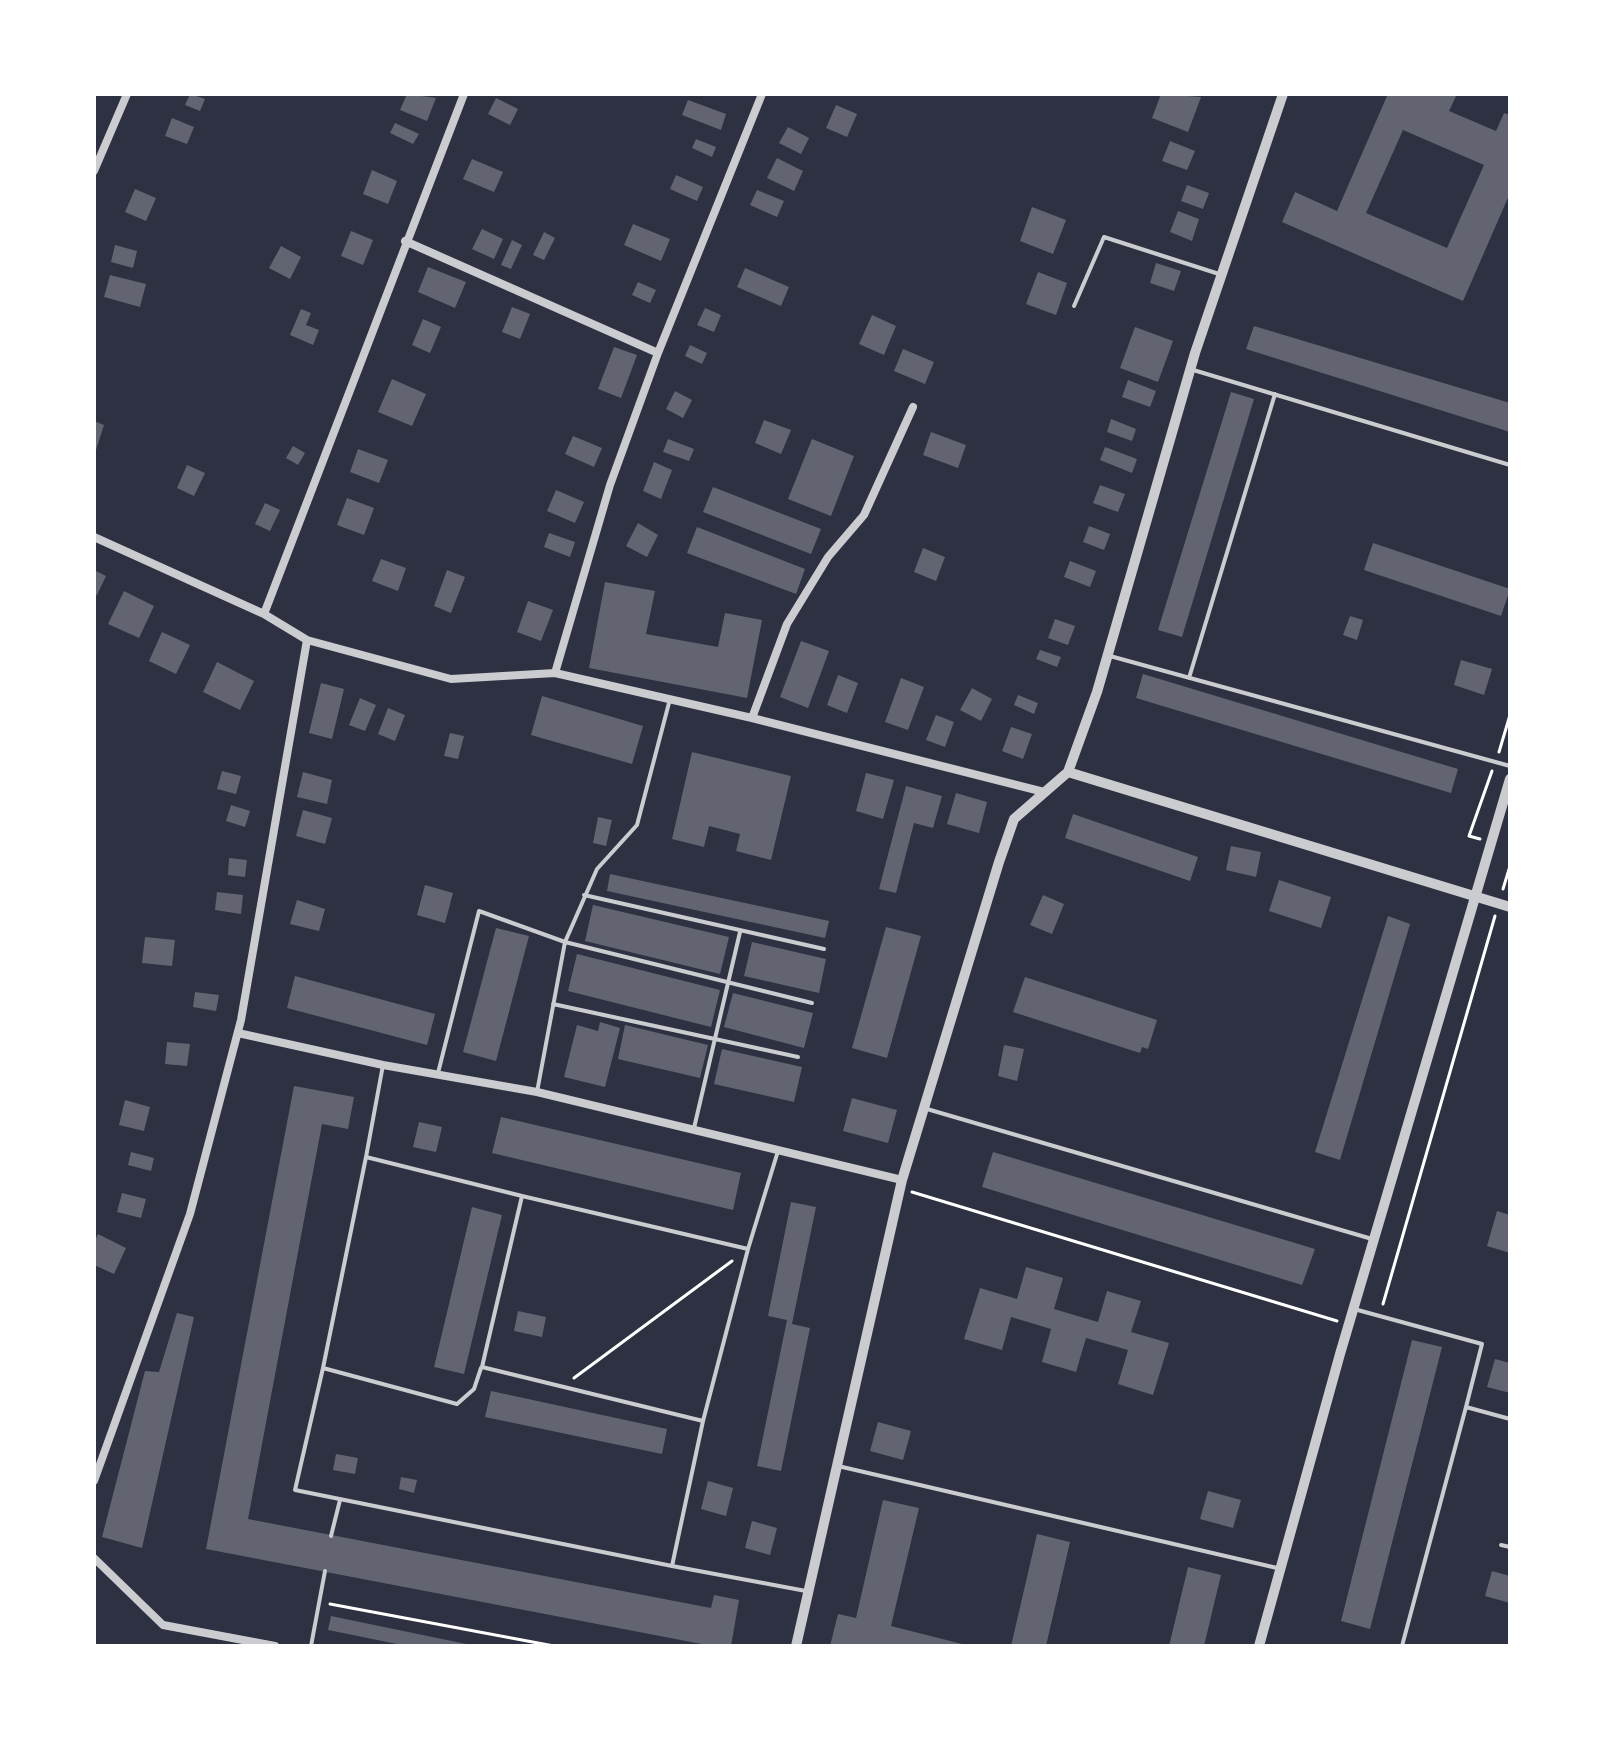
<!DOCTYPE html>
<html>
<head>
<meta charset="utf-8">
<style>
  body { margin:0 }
  #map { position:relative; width:1604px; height:1740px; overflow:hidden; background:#2d3142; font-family:"Golos Text",sans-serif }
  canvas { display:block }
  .frame { position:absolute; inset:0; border:96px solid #fff; pointer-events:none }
</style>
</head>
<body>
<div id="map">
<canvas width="1604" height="1740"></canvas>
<div class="frame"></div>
</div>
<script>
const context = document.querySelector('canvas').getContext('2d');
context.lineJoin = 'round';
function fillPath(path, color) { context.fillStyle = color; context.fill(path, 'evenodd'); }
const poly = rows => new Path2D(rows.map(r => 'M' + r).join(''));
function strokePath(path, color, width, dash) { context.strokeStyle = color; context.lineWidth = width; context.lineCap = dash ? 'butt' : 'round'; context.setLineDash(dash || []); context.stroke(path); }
fillPath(poly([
  [190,94,205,99,200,111,185,105],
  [407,94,436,98,427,121,400,110],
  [1161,94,1201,97,1188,132,1152,118],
  [1381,94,1457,94,1449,111,1496,131,1504,113,1510,115,1510,193,1463,301,1282,222,1295,192,1337,211,1387,96],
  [1403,130,1484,165,1447,248,1366,213],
  [496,98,518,109,510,125,488,114],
  [688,100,726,114,721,130,682,115],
  [836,105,857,114,847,137,826,128],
  [172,118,194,127,187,144,165,136],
  [395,123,419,134,413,144,390,133],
  [788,127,809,138,801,154,779,143],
  [696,139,716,147,712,157,692,148],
  [1170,141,1195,151,1187,170,1162,161],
  [777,158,803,171,794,191,767,178],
  [472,159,503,172,494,192,463,179],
  [372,170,397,181,388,204,363,194],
  [676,175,703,187,697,201,670,189],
  [1187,185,1209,193,1203,209,1181,201],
  [135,189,156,198,146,221,125,212],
  [757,190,784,201,777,217,750,205],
  [1032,207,1066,220,1053,254,1020,241],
  [1178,211,1199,219,1192,241,1170,232],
  [633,224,670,239,661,261,624,245],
  [482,229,503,239,494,259,472,249],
  [351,231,373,240,363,265,341,256],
  [544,232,555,238,544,260,533,255],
  [512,240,522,245,511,269,501,265],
  [115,245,137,251,133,268,111,262],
  [281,246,301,257,290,279,269,268],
  [1156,263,1181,271,1174,291,1150,283],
  [428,267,466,282,455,308,418,292],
  [745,268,789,287,781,306,737,287],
  [1038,272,1067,283,1056,315,1026,304],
  [110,275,146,284,140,307,104,297],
  [638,282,656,290,650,303,632,295],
  [512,307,530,314,520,339,502,332],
  [705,308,721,315,714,332,697,325],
  [301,309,311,313,306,325,319,330,313,345,290,335],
  [872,315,896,326,884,355,859,344],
  [423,319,441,327,430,353,412,345],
  [1254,326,1510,403,1510,432,1246,349],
  [1135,327,1173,341,1158,382,1120,368],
  [690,345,707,353,702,364,685,356],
  [614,347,637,355,621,398,598,389],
  [903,349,934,362,925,384,894,371],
  [392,379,426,394,412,426,378,412],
  [1128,380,1156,391,1150,407,1122,397],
  [675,391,692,400,683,418,666,409],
  [1231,392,1254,399,1182,637,1158,630],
  [1111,419,1136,429,1132,441,1107,432],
  [764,420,791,430,781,454,755,443],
  [94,421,104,425,95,453,94,453],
  [931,432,966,445,958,468,923,455],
  [573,436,602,448,594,467,565,454],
  [668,439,694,449,689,461,663,452],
  [812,439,854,456,831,516,788,499],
  [293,446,305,453,298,465,286,458],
  [1105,447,1137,459,1132,473,1100,460],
  [358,449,388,460,379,483,350,472],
  [654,462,672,470,661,499,643,491],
  [187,465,205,473,194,496,177,488],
  [1100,485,1125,494,1118,512,1093,503],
  [713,487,821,529,811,554,703,512],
  [556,490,584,502,575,523,547,511],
  [347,498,374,508,364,535,337,525],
  [265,503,280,510,270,531,255,524],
  [638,523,658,535,647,557,626,546],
  [1089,526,1110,534,1104,550,1083,542],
  [697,527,805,569,796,594,687,553],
  [549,533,575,542,570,557,544,547],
  [1373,543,1510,589,1501,616,1364,570],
  [923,548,945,557,936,581,914,572],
  [381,559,406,568,398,591,372,581],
  [1070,561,1096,571,1090,587,1064,577],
  [94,570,106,576,97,595,94,594],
  [447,570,465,577,451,613,434,606],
  [605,582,655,591,646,634,718,647,725,613,762,620,747,698,589,668],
  [124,591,154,606,139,638,108,624],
  [528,601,553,610,541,641,517,632],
  [1350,616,1363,620,1357,640,1343,635],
  [1055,619,1075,626,1068,645,1048,638],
  [162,632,190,645,176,674,149,661],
  [801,641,829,651,808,708,780,697],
  [1040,650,1061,657,1057,667,1036,659],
  [1461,660,1492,669,1484,695,1454,685],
  [217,662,254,681,240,710,203,692],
  [1143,674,1458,769,1451,793,1136,698],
  [838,675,858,683,847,713,827,705],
  [901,678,924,687,908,730,885,722],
  [321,683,344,689,332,739,309,733],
  [972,688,992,699,981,721,960,710],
  [1018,695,1038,703,1034,714,1014,705],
  [542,696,643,726,632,764,531,735],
  [360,698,376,705,365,731,349,725],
  [388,708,405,715,395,741,378,734],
  [936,715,954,722,945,747,926,740],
  [1011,727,1032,734,1023,759,1002,751],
  [450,733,464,736,458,759,444,756],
  [692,752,791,776,771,860,736,851,740,834,709,826,704,847,672,839],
  [222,771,241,776,236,794,217,789],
  [303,772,332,780,327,804,297,797],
  [866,773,894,780,883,819,856,811],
  [906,786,942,796,933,828,914,823,896,893,879,889],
  [956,793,987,802,979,833,947,824],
  [231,805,250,811,245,827,226,821],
  [303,810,332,818,325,844,296,836],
  [1073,814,1198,857,1190,881,1065,838],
  [598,817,612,820,606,846,593,843],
  [1231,846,1261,852,1256,877,1226,870],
  [229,858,247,860,245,877,228,875],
  [610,874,829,921,825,938,607,891],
  [1279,880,1331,897,1321,928,1269,911],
  [425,885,453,893,445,923,417,915],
  [217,892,243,895,241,914,215,910],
  [1043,895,1064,904,1052,934,1030,925],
  [297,900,325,909,319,931,290,924],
  [593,905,729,937,720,974,585,941],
  [1388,916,1410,924,1340,1160,1315,1152],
  [886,927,921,936,887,1058,852,1048],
  [496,928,529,936,496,1061,463,1052],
  [145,937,175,940,172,966,142,963],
  [752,942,826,959,819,993,744,976],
  [577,954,720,990,711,1027,568,991],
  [295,976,435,1014,427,1045,287,1008],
  [1025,977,1157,1020,1148,1049,1142,1047,1140,1053,1013,1012],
  [195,992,219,995,216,1011,193,1007],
  [733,993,813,1013,804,1048,724,1027],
  [600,1022,620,1028,605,1087,564,1077,577,1025,598,1031],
  [625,1025,708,1045,700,1078,618,1059],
  [167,1042,190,1044,187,1066,165,1064],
  [1004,1045,1024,1049,1017,1081,998,1076],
  [722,1049,802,1067,794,1102,714,1084],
  [294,1086,354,1097,348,1129,322,1124,248,1519,711,1608,714,1595,739,1600,731,1646,712,1646,206,1549],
  [852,1098,897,1110,888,1143,843,1131],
  [125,1100,150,1107,144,1131,119,1125],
  [501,1117,741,1173,733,1210,492,1153],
  [419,1122,442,1127,436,1152,413,1147],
  [131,1152,154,1158,151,1171,128,1165],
  [993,1152,1315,1249,1302,1285,982,1187],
  [122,1193,146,1199,141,1218,117,1212],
  [791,1202,816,1207,792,1324,810,1328,781,1471,757,1466,787,1320,768,1316],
  [472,1207,502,1215,464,1374,434,1367],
  [1497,1211,1510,1215,1510,1253,1487,1246],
  [98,1234,126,1248,114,1274,94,1265,94,1242],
  [1026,1267,1063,1278,1054,1309,1098,1322,1107,1291,1141,1301,1131,1332,1169,1343,1153,1395,1118,1384,1128,1350,1086,1338,1076,1372,1042,1362,1051,1329,1011,1317,1002,1350,964,1339,980,1288,1017,1299],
  [518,1311,546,1317,542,1337,514,1331],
  [177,1313,194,1317,142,1548,102,1537,145,1371,159,1372],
  [1412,1340,1442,1347,1370,1629,1341,1621],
  [1495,1359,1510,1363,1510,1393,1487,1387],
  [491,1391,667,1429,662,1454,485,1417],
  [878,1422,911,1431,903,1460,870,1451],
  [336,1454,358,1458,355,1474,333,1470],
  [401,1477,417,1480,414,1493,399,1489],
  [708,1481,733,1488,726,1516,701,1509],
  [1208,1491,1241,1500,1233,1528,1200,1519],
  [883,1500,919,1508,891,1626,970,1646,830,1646,838,1614,856,1618],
  [752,1521,777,1528,770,1555,745,1548],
  [1037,1534,1070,1542,1046,1646,1011,1646],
  [1188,1567,1221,1575,1204,1646,1169,1646],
  [1492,1571,1510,1576,1510,1603,1485,1596],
  [331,1616,471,1645,471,1646,407,1646,328,1630]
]), '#626471');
strokePath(poly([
  [1499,752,1510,715],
  [1480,839,1469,836,1492,771],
  [1503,889,1510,866],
  [912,1192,1337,1321],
  [1383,1304,1495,916],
  [574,1378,732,1261],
  [330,1604,554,1646]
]), '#fff', 3);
strokePath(poly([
  [1074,306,1104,237,1219,274],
  [1190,369,1510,465],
  [1110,656,1510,766],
  [1189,678,1275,394],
  [584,895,824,949],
  [553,1004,798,1057],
  [438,1073,479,911,565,942,812,1003],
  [537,1092,565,942,597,869,637,825,670,699],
  [927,1109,1372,1239],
  [694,1128,740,932],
  [778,1151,748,1249,522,1196,482,1367,703,1421,672,1566,806,1591],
  [366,1157,383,1065],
  [1354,1309,1482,1344,1466,1407,1510,1419],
  [323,1368,366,1157,522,1196],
  [481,1368,474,1389,457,1404,323,1368,295,1490,672,1566],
  [703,1421,748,1249],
  [838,1466,1277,1568],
  [331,1536,340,1500],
  [1501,1545,1510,1547],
  [311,1646,325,1571],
  [1402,1646,1466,1407]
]), '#caccd0', 4);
strokePath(poly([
  [94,171,127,94],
  [405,241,658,353],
  [94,537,264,614,307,640,451,679,555,673,752,718,1044,792],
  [264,614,464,94],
  [555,673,610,485,658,353,762,94],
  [752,718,787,624,828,557,864,515,913,407],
  [238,1033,383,1065,537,1092,902,1180],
  [94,1481,190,1214,241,1020,307,640],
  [94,1558,163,1625,275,1646]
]), '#caccd0', 8);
strokePath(poly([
  [1068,772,1097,692,1195,353,1283,94],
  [1068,772,1510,907],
  [796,1646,902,1180,999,862,1014,819,1068,772],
  [1259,1646,1340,1354,1510,779]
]), '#caccd0', 10);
</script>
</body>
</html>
